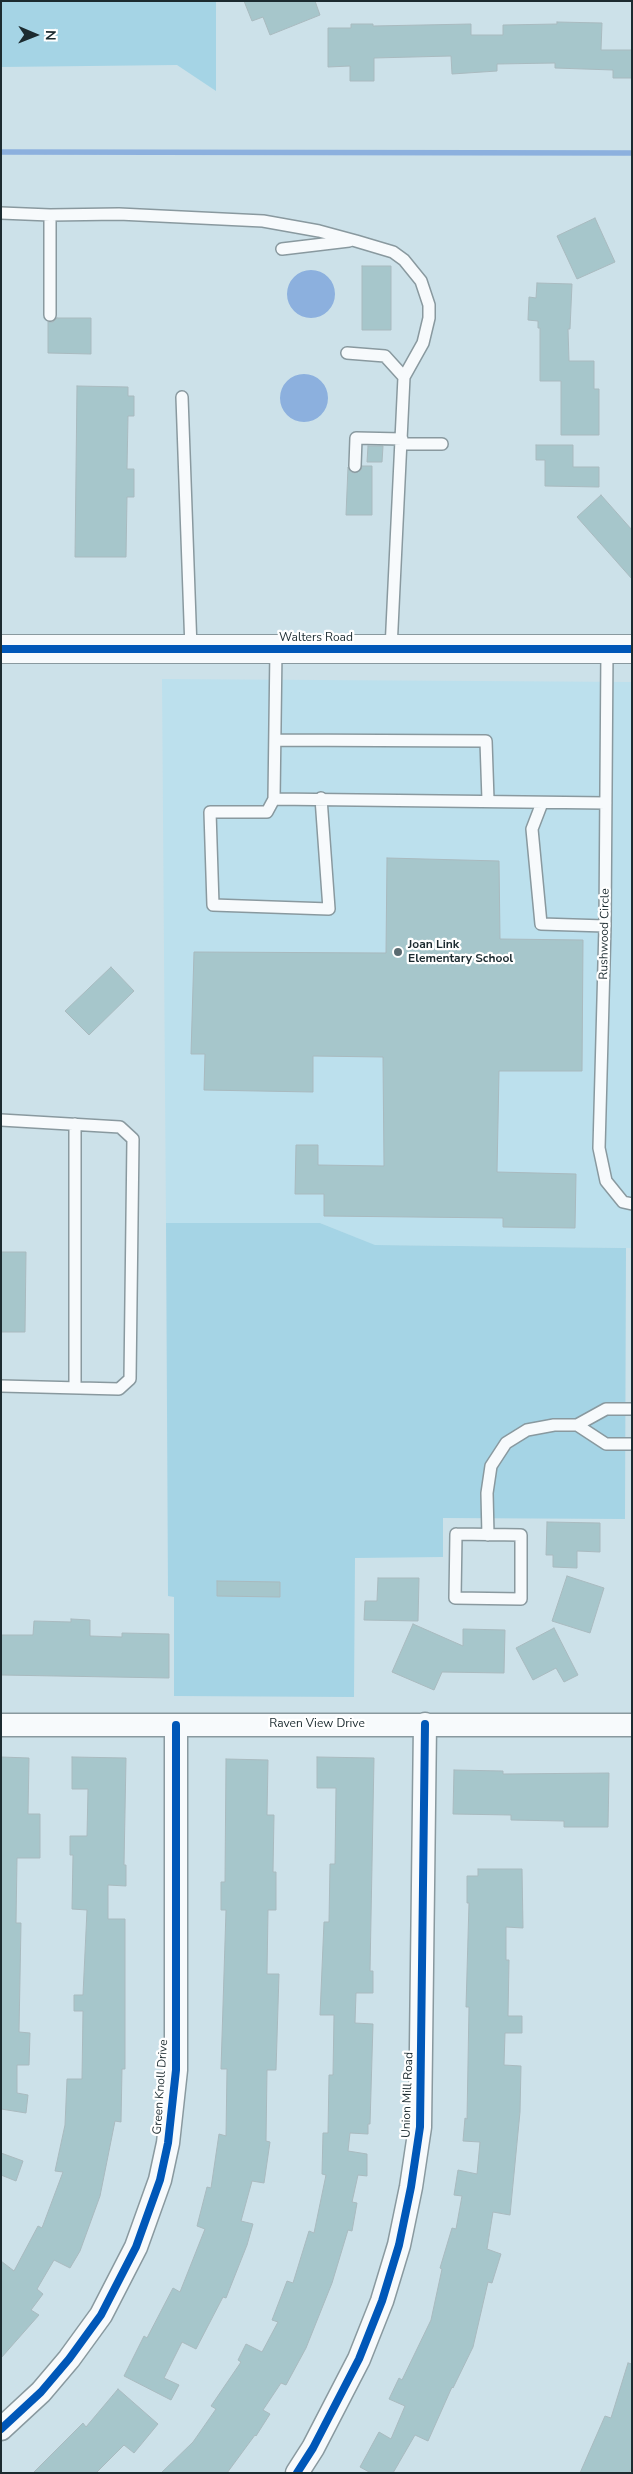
<!DOCTYPE html>
<html>
<head>
<meta charset="utf-8">
<style>
  body { margin:0 }
  #map { position:relative; width:633px; height:2474px; overflow:hidden; background:#cce1e9; font-family:"Nunito Sans",sans-serif }
  canvas { display:block }
  .frame { position:absolute; inset:0; border:2px solid #1c2b30; pointer-events:none }
  .north { position:absolute; left:10px; top:10px; width:50px; height:50px; -webkit-text-stroke:4px #fff; paint-order:stroke; rotate:91deg; font-size:14px; font-weight:700; line-height:20px; text-align:center; color:#1c2b30 }
  .north::after { content:''; display:block; margin:auto; width:18px; height:22px; background:#1c2b30; clip-path:polygon(50% 0,100% 100%,50% 72%,0 100%) }
</style>
</head>
<body>
<div id="map">
<canvas width="633" height="2474"></canvas>
<div class="frame"></div>
<div class="north">N</div>
</div>
<script>
const context = document.querySelector('canvas').getContext('2d');
context.lineJoin = 'round';
function fillPath(path, color) { context.fillStyle = color; context.fill(path, 'evenodd'); }
const poly = rows => new Path2D(rows.map(r => 'M' + r).join(''));
function strokePath(path, color, width, dash) { context.strokeStyle = color; context.lineWidth = width; context.lineCap = dash ? 'butt' : 'round'; context.setLineDash(dash || []); context.stroke(path); }
function label(font, color, halo, rows, align = 'center') {
  context.font = font + ' "Nunito Sans",sans-serif'; context.lineWidth = 4.5; context.setLineDash([]); context.textBaseline = 'middle'; context.strokeStyle = halo; context.fillStyle = color; for (const [text, x, y, turn = 0] of rows) {
    context.save(); context.translate(x, y); context.rotate((+turn || 0) * Math.PI / 180); context.textAlign = isNaN(turn) ? turn : align; if (halo) context.strokeText(text, 0, 0); context.fillText(text, 0, 0); context.restore();
  }
}
fillPath(poly([
  [162,679,632,682,632,1248,374,1245,320,1223,166,1223]
]), '#bce0ed');
fillPath(poly([
  [1,1,216,1,216,91,177,65,1,67],
  [166,1223,320,1223,375,1245,626,1248,625,1519,443,1518,443,1557,355,1558,354,1697,174,1696,174,1597,168,1596]
]), '#a5d4e5');
fillPath(poly([
  '287 294a24 24 0 1 1 48 0a24 24 0 1 1-48 0Z',
  '280 398a24 24 0 1 1 48 0a24 24 0 1 1-48 0Z'
]), '#8cb0de');
strokePath(poly([
  [1,152,632,153]
]), '#8cb0de', 5.5);
const building = poly([
  [244,1,315,1,320,15,270,35,263,17,252,21,244,1],
  [557,22,602,23,601,50,632,50,632,78,613,78,613,70,555,68,555,63,497,64,497,71,452,74,451,56,374,58,374,81,350,81,350,66,328,67,328,28,351,28,351,24,373,24,373,26,471,24,471,35,503,35,503,25,557,24,557,22],
  [595,218,615,262,577,279,557,236,595,218],
  [362,266,391,266,391,330,362,330,362,266],
  [537,283,572,284,570,329,568,329,569,361,594,361,594,389,599,389,599,435,561,435,561,381,540,381,540,328,538,328,538,321,528,320,529,297,536,298,537,283],
  [57,318,91,318,91,354,48,353,48,322,53,322,57,318],
  [77,386,128,387,128,396,134,396,134,416,128,416,127,469,134,469,134,497,127,497,126,557,75,557,77,386],
  [536,445,573,445,573,467,599,467,599,487,545,486,545,460,536,460,536,445],
  [368,446,383,446,382,462,367,462,368,446],
  [362,466,372,466,372,515,346,515,348,467,351,472,355,473,361,470,362,466],
  [601,495,632,530,632,579,577,517,601,495],
  [387,858,499,861,500,939,583,940,582,1071,499,1071,497,1172,576,1174,575,1228,503,1227,503,1218,324,1216,324,1194,295,1194,296,1145,318,1145,318,1165,384,1166,383,1057,313,1056,313,1092,204,1090,205,1054,191,1054,194,952,386,953,387,858],
  [111,967,134,991,89,1035,65,1011,111,967],
  [1,1252,26,1252,25,1332,1,1332,1,1252],
  [547,1522,600,1523,600,1552,577,1551,577,1568,553,1567,553,1555,546,1555,547,1522],
  [567,1576,604,1588,590,1633,552,1621,567,1576],
  [378,1578,419,1578,418,1621,364,1620,365,1601,377,1601,378,1578],
  [217,1581,280,1582,280,1597,217,1596,217,1581],
  [71,1619,90,1620,90,1636,122,1637,122,1633,169,1634,169,1678,1,1675,1,1635,33,1635,34,1621,71,1622,71,1619],
  [413,1624,463,1646,463,1629,505,1630,504,1673,442,1672,434,1690,392,1672,413,1624],
  [554,1628,578,1675,564,1682,556,1668,533,1680,516,1648,554,1628],
  [1,1757,29,1758,28,1814,40,1814,40,1858,17,1858,16,1923,21,1923,19,2032,30,2033,29,2065,17,2065,17,2093,28,2095,26,2113,1,2109,1,1757],
  [72,1757,126,1758,124,1865,126,1865,126,1886,108,1885,108,1919,125,1919,125,2069,122,2069,121,2122,115,2121,100,2196,80,2251,70,2268,54,2260,37,2289,43,2294,31,2310,39,2315,1,2358,1,2261,14,2271,38,2226,42,2228,63,2172,55,2171,65,2125,67,2079,82,2079,83,2011,74,2011,74,1995,83,1995,87,1910,72,1909,73,1855,70,1855,70,1836,87,1836,88,1789,72,1789,72,1757],
  [317,1757,374,1758,370,1971,373,1971,373,1993,356,1993,355,2023,373,2024,370,2124,368,2124,368,2134,350,2133,348,2151,367,2154,367,2176,358,2175,352,2202,357,2203,352,2231,348,2230,332,2283,306,2348,286,2385,281,2383,263,2410,270,2414,256,2436,255,2435,227,2473,161,2473,193,2442,216,2409,211,2406,241,2362,238,2360,246,2344,262,2352,278,2322,272,2320,287,2281,293,2283,309,2231,314,2233,326,2175,322,2174,323,2133,328,2133,329,2075,333,2075,334,2015,320,2015,324,1922,329,1922,330,1864,335,1864,336,1788,317,1788,317,1757],
  [226,1759,268,1760,267,1815,274,1815,273,1872,276,1872,276,1910,268,1910,267,1974,279,1974,276,2070,267,2070,266,2141,270,2142,264,2183,252,2181,241,2221,253,2224,247,2245,226,2298,223,2297,196,2349,182,2342,164,2378,179,2385,171,2400,124,2376,144,2336,147,2338,173,2288,180,2292,205,2229,197,2226,207,2187,211,2188,219,2134,226,2136,227,2069,221,2069,226,1910,221,1910,221,1882,225,1882,226,1759],
  [454,1770,503,1771,503,1774,609,1773,608,1827,564,1827,564,1821,511,1820,511,1815,453,1814,454,1770],
  [478,1869,522,1869,523,1928,506,1927,506,1960,509,1960,508,2016,522,2016,522,2033,505,2033,504,2065,521,2066,520,2112,510,2215,493,2212,487,2249,501,2254,492,2283,488,2282,473,2347,453,2388,452,2387,428,2441,415,2435,393,2473,371,2473,360,2467,379,2432,391,2439,405,2406,389,2399,399,2378,402,2380,431,2320,442,2269,440,2268,452,2228,456,2229,462,2196,454,2195,458,2170,477,2174,480,2142,463,2141,465,2118,467,2119,469,2007,466,2007,469,1903,467,1903,467,1876,478,1876,478,1869],
  [1,2153,23,2161,16,2181,1,2175,1,2153],
  [628,2363,632,2364,632,2467,629,2473,580,2473,605,2416,611,2418,628,2363],
  [118,2389,158,2424,134,2453,124,2445,96,2473,33,2473,83,2423,86,2427,118,2389]
]);
fillPath(building, '#a6c6cb');
strokePath(building, '#a9babf', 1);
const service = poly([
  [1,213,50,215],
  [282,249,349,241],
  [50,315,50,215,119,214,263,221,319,231,356,241,393,252,404,260,421,281,429,305,429,318,423,343,404,377,391,649],
  [347,353,385,356,404,377],
  [182,397,191,649],
  [402,444,442,444],
  [355,466,356,438,402,439],
  [276,649,274,799,267,812,210,812,213,905,329,909,321,798],
  [607,649,605,926,599,1148,606,1181,623,1202,632,1204],
  [275,740,486,741,488,800],
  [274,799,606,803],
  [542,803,532,829,541,924,605,926],
  [1,1120,120,1127,133,1139,130,1379,119,1389,1,1386],
  [75,1124,75,1388],
  [577,1425,606,1444,632,1444],
  [456,1534,521,1535,521,1599,455,1598,456,1534],
  [488,1535,487,1493,491,1466,506,1443,527,1430,554,1425,577,1425,606,1409,632,1409]
]);
const minor = poly([
  [1,1725,632,1725],
  [1,2429,41,2392,69,2359,101,2315,136,2247,160,2180,168,2143,176,2070,176,1725],
  [297,2473,313,2448,359,2359,382,2301,399,2245,411,2187,420,2127,425,1724]
]);
const tertiary = poly([
  [1,649,632,649]
]);
strokePath(service, '#89999f', 14);
strokePath(minor, '#89999f', 25);
strokePath(tertiary, '#89999f', 30);
strokePath(service, '#f7fafc', 11);
strokePath(minor, '#f7fafc', 22);
strokePath(tertiary, '#f7fafc', 28);
strokePath(poly([
  [1,649,632,649],
  [1,2429,41,2392,69,2359,101,2315,136,2247,160,2180,168,2143,176,2070,176,1725],
  [297,2473,313,2448,359,2359,382,2301,399,2245,411,2187,420,2127,425,1724]
]), '#0057b8', 8);
for (const [x, y, r, color] of [
  [398,952,5,"#5a6b71"]
]) { const dot = new Path2D(); dot.arc(x, y, r, 0, 2 * Math.PI); context.fillStyle = color; context.fill(dot); strokePath(dot, '#fff', 2); }
label('12px', '#1c2b30', '#fff', [
  ["Walters Road",316,638],
  ["Rushwood Circle",605,934,-89],
  ["Raven View Drive",317,1724],
  ["Green Knoll Drive",161,2087,-86],
  ["Union Mill Road",408,2095,-88]
]);
label('bold 12px', '#1c2b30', '#fff', [
  ["Joan Link",408,945],
  ["Elementary School",408,959]
], 'left');
</script>
</body>
</html>
